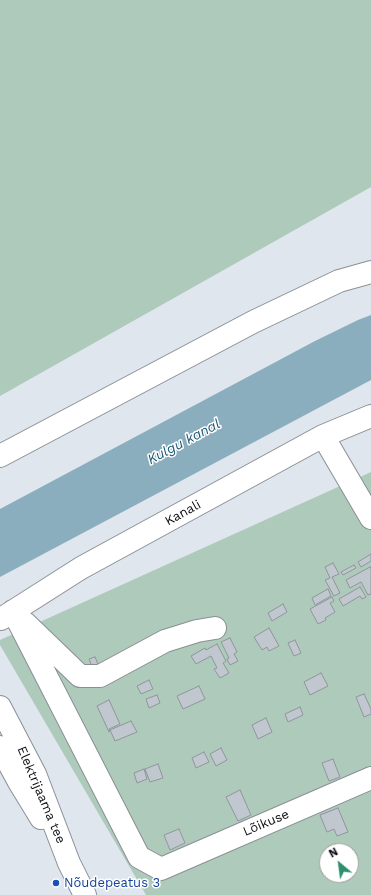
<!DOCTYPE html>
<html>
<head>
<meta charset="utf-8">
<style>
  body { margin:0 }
  #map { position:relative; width:371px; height:895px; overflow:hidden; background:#dfe6ed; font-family:"Work Sans",sans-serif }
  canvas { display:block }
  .north { position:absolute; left:319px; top:843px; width:40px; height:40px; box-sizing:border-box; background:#fff; border:1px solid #9d9e9f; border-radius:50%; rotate:331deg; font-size:11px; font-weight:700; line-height:16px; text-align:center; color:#0b0d10 }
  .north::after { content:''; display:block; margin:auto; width:14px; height:18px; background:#2a906d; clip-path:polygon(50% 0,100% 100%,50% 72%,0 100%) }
</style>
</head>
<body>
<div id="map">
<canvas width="371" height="895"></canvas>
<div class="north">N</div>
</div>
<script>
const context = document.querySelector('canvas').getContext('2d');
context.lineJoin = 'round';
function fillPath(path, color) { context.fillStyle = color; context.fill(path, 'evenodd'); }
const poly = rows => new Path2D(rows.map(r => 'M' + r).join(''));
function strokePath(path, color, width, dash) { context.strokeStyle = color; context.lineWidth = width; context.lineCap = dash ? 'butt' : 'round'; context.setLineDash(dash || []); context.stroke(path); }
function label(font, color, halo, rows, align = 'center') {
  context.font = font + ' "Work Sans",sans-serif'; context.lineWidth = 3; context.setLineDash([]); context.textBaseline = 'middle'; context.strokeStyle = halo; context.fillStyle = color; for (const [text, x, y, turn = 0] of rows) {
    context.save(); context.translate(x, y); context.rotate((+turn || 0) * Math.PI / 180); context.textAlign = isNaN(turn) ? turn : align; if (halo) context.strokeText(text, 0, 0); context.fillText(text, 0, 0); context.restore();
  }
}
fillPath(poly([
  [0,0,371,0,371,187,0,396],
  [371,472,371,895,146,895,0,645,0,640],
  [327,851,351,851,351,875,327,875]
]), '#aecabb');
fillPath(poly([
  [371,315,371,380,0,577,0,509,315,341,358,320]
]), '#8baebf');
const building = poly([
  [371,554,371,561,361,567,358,562,371,554],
  [333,563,339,574,332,577,340,593,334,596,325,580,330,578,325,567,333,563],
  [354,565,356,568,343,575,341,572,354,565],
  [370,567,371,568,371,594,368,595,361,582,350,588,346,580,370,567],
  [360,587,366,597,362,599,360,596,343,606,339,599,360,587],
  [328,589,331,596,315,605,312,598,328,589],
  [332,597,334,601,330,603,335,612,325,618,326,620,318,624,310,609,332,597],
  [283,604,287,612,272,621,268,613,283,604],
  [269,628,279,646,269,651,267,647,262,650,254,637,269,628],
  [230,638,237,652,234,654,238,661,230,665,227,659,229,658,221,642,230,638],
  [295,640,301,653,294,656,288,643,295,640],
  [217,644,226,661,223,663,229,673,220,678,214,669,217,668,211,656,196,664,191,656,205,648,206,650,217,644],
  [95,657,100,669,94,671,89,659,95,657],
  [321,673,328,686,310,695,304,682,321,673],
  [149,680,153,689,141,694,137,686,149,680],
  [199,686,205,699,183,709,177,696,199,686],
  [364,694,371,709,371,714,364,717,356,697,364,694],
  [157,695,160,703,149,708,146,699,157,695],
  [109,700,120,724,109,729,110,731,109,732,97,706,109,700],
  [300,707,303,715,288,722,285,714,300,707],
  [266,718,272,732,258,739,252,725,266,718],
  [131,721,137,732,115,741,110,730,131,721],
  [221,748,227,760,216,766,210,754,221,748],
  [204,752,209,762,196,768,192,758,204,752],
  [333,759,340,777,329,781,322,763,333,759],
  [158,764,163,778,150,782,145,769,158,764],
  [144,769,147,779,137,783,134,773,144,769],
  [240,790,251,815,238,821,226,797,240,790],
  [338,808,348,832,337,836,334,829,327,832,320,815,338,808],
  [179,829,185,843,170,850,164,835,179,829]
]);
fillPath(building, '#c1c7ce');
strokePath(building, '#90969c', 1);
const minor = poly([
  [323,436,371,518],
  [0,456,253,322,339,281,371,272],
  [13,611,139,857,161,869,371,778],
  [1,619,81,568,323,436,371,416],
  [25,623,80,676,100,676,165,641,197,631,215,628],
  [0,707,35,774,69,863,85,895],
  [0,747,19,782,41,818]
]);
strokePath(minor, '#8a8f96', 24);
strokePath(minor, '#fff', 22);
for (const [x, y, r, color] of [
  [56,883,4,"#1a4fb4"]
]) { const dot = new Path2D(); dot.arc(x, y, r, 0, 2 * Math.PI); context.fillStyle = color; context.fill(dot); strokePath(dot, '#fff', 1.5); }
label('13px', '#0b0d10', '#fff', [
  ["Kanali",183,513,-29],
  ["Elektrijaama tee",41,795,67],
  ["Lõikuse",266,823,-23]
]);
label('13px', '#164399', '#fff', [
  ["Nõudepeatus 3",64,883]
], 'left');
label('italic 14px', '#1b5a73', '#fff', [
  ["Kulgu kanal",184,442,-28]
]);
</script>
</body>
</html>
